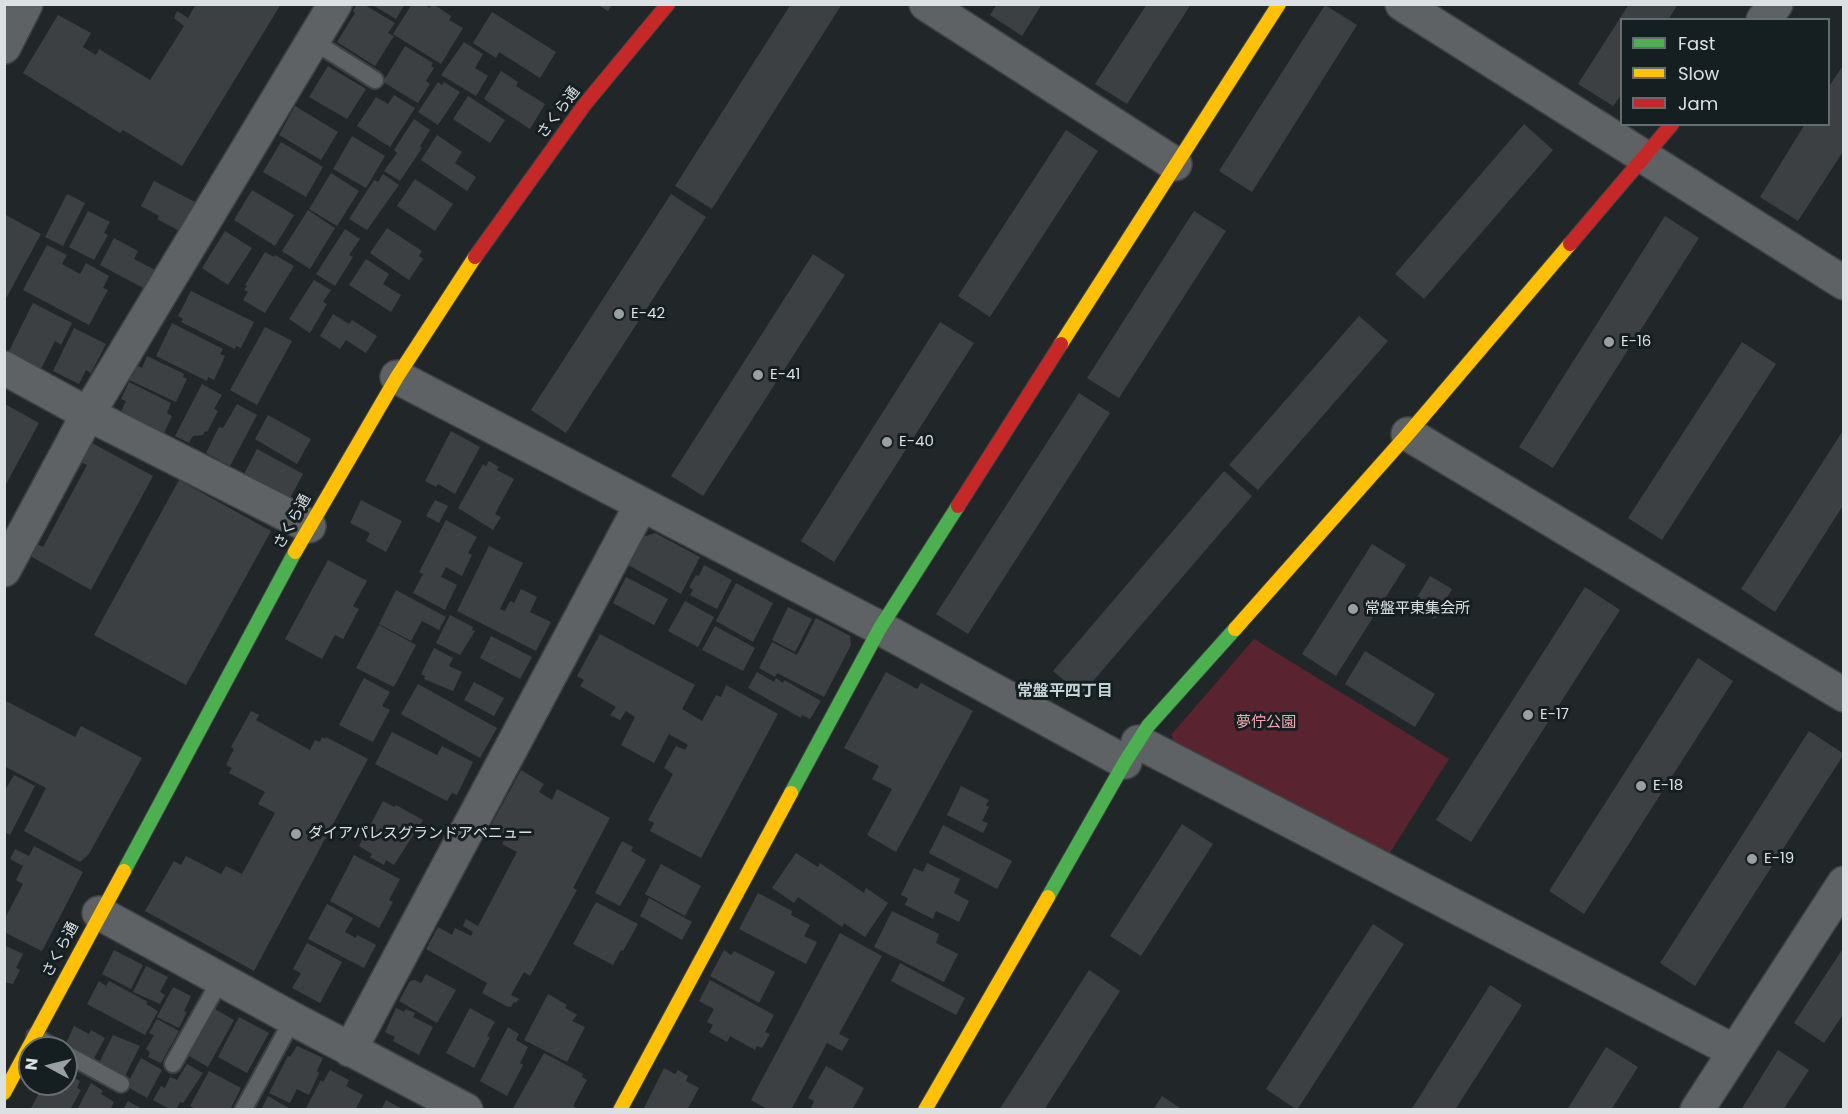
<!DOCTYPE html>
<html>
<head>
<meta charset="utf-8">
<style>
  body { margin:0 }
  #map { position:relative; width:1848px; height:1114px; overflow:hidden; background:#212728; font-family:Poppins,sans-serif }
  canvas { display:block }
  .frame { position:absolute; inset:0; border:6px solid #dbe1e3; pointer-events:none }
  .legend { position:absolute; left:1620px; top:18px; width:210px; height:108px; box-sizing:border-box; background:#151f22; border:2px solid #646d6f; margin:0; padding:8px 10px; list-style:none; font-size:18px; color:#dbe1e3 }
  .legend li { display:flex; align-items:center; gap:12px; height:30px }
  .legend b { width:30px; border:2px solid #646d6f }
  .north { position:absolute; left:18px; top:1036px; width:60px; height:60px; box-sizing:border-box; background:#151f22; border:2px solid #646d6f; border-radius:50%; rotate:277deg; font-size:16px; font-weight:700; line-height:24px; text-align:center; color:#dbe1e3 }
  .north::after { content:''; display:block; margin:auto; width:21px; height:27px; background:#9aa0a2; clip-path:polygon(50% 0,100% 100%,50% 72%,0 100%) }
</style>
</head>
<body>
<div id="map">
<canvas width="1848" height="1114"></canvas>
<div class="frame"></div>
<ul class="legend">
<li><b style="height:8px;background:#4caf50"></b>Fast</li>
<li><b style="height:8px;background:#ffc107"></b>Slow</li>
<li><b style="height:8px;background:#c62828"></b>Jam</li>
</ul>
<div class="north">N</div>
</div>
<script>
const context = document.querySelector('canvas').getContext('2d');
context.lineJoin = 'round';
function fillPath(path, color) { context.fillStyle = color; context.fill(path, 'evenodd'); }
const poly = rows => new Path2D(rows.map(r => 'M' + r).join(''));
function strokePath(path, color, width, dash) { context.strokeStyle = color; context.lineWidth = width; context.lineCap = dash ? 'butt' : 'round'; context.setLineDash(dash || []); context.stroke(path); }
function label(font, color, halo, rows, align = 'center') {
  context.font = font + ' Poppins,"Noto Sans JP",sans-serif'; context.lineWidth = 6; context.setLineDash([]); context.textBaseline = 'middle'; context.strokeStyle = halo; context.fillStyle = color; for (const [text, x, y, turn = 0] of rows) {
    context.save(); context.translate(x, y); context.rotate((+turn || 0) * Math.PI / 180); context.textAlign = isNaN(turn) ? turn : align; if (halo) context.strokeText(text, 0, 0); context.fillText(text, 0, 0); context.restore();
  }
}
fillPath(poly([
  [1254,639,1449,759,1386,859,1177,749,1171,735]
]), '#59242f');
fillPath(poly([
  [196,4,281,4,182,166,123,130,120,133,23,73,58,15,91,33,83,47,96,55,99,49,150,80,184,26,174,18,177,11,188,18],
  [357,4,363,4,395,23,388,33,394,36,375,66,337,42,355,13,353,11],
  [371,4,405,4,396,19],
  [412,4,424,4,429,8,433,4,451,16,449,20,463,28,441,64,393,34],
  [791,4,842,4,712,209,675,186],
  [997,4,1042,4,1022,36,990,15],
  [1147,4,1191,4,1127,104,1095,84],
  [1629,4,1678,4,1668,20,1622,20,1622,94,1613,106,1578,84],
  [598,5,612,5,608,11],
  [1325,5,1357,25,1252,192,1219,171],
  [492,12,556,52,540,78,499,52,496,58,473,43],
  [464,42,483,54,475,68,488,76,476,96,441,75],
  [405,46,433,63,431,66,434,68,426,81,430,84,418,103,383,82],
  [1844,64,1844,150,1798,221,1760,197,1805,124,1828,124,1828,88],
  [328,66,366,89,347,119,309,97],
  [501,71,518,82,516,86,545,104,530,129,484,99],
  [438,82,442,85,444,82,460,92,438,125,418,112],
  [394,95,415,108,390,147,357,126,376,97,388,104],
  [468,96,505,120,490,143,453,119],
  [295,106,338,132,321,160,279,135],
  [414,119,430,130,420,146,422,148,400,181,384,171,397,153,394,150],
  [1524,124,1553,150,1424,299,1395,274],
  [1066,130,1098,151,990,317,958,296],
  [437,135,462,152,455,163,476,177,467,191,421,160],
  [352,136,385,156,366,188,333,169],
  [281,142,323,167,306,197,263,172],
  [331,173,359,191,337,226,309,209],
  [383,174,399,185,367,230,349,219,374,180,378,182],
  [415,179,453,204,435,231,397,206],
  [154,181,195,202,181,232,157,219,159,216,141,206],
  [252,190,294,215,275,246,234,220],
  [67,194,85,203,63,246,45,237],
  [671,194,706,217,566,433,531,410],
  [308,210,335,228,310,269,282,251],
  [88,211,110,222,104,233,108,235,94,260,69,247],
  [1194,211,1226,231,1119,398,1087,378],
  [4,214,41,234,4,302],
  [1665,216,1699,238,1553,468,1519,447],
  [387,228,422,251,419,256,423,259,409,280,370,253],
  [345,229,360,239,349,255,353,257,335,286,316,274],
  [225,231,252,248,228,285,202,268],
  [114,238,138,251,134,259,157,271,147,290,100,265],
  [47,245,67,255,62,264,80,274,86,263,109,276,103,288,108,290,89,325,23,290],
  [265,252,274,257,275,255,294,266,265,313,243,300,248,292,244,290,247,286,245,285],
  [813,254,845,275,703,496,671,476],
  [366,259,389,274,383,284,401,295,391,312,349,285],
  [314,280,331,290,323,302,327,304,310,333,289,319],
  [191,291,254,322,241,348,236,346,235,349,181,322,183,319,178,316],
  [33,303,72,323,61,345,55,341,41,369,8,353],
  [333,314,349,324,352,320,377,336,366,353,346,340,340,349,320,336],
  [1359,316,1388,341,1258,490,1229,465],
  [940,322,974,343,834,562,801,541],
  [172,323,223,349,220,354,225,356,214,380,208,377,207,381,156,356],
  [265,327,292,341,257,405,230,390],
  [74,328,106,344,91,373,86,370,79,384,53,371],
  [1742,342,1776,364,1662,540,1628,518],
  [147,356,184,374,183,377,187,379,176,402,129,380,136,365,142,368],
  [129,382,171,403,167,413,172,416,164,433,121,412,126,401,121,399],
  [202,384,222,395,214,409,218,411,207,432,205,431,203,435,193,436,189,443,175,436],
  [1079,393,1110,413,968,634,936,614],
  [5,404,39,423,5,486],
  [237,404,257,415,230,466,206,453,219,427,223,428],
  [268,415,311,439,297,464,255,439],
  [1844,429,1844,504,1775,612,1741,589],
  [451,431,480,447,455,494,438,484,436,487,425,481],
  [90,442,153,476,91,590,30,556,37,544,43,547,87,465,79,461],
  [257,449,303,474,289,500,243,476],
  [489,461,499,467,497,470,514,479,495,514,501,517,493,530,458,508,483,464,486,466],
  [1224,471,1252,496,1081,695,1053,671],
  [179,480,271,531,186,685,94,635],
  [361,500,402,521,386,552,366,541,370,533,350,523],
  [435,500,448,506,439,523,426,516],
  [446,520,477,537,468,553,472,555,462,576,446,567,441,577,457,585,445,610,413,593,423,574,419,572],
  [655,533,700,557,681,594,628,565,643,537],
  [1372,544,1406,565,1336,676,1302,654],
  [489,546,523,563,500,609,505,611,510,601,514,603,521,589,537,597,530,612,551,622,536,651,457,611],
  [328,560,367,581,353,606,359,609,343,639,335,635,322,659,285,639],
  [704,565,732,580,717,609,690,595,693,590,689,587,696,575,699,576],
  [1430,576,1452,589,1435,619,1412,606],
  [626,577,668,599,654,625,613,603],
  [736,583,773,603,753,642,716,621],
  [1585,587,1620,610,1471,842,1436,820],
  [396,590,446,617,439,630,422,621,411,641,379,624],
  [685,601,714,617,698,647,668,631],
  [788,607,812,619,795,652,772,640],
  [450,615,473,627,472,630,475,631,460,655,436,643],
  [816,618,850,636,851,645,824,697,777,673,775,677,759,668,772,642,797,655],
  [379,625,416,645,394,687,356,668],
  [715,626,755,648,743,671,702,650],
  [600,634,695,685,682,709,702,721,716,695,721,697,726,685,778,714,701,858,650,831,654,823,648,820,673,774,664,768,676,746,685,750,688,745,669,734,654,763,621,745,635,717,626,711,620,720,610,715,616,707,580,686,584,680,577,676],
  [491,636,532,657,520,679,480,658],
  [434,648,453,658,449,666,462,672,453,691,424,679,425,676,421,674],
  [1365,651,1435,694,1415,727,1345,684],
  [1698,658,1733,681,1584,914,1549,891],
  [757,672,774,682,776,678,783,683,784,680,821,701,810,719,802,715,801,718,748,688],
  [886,672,917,689,921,683,973,711,896,852,867,835,892,789,872,779,879,766,844,748],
  [364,678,390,692,382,706,390,710,373,742,339,725],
  [474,682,504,698,494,716,464,700],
  [418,684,497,728,480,758,401,714],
  [4,700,75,737,81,726,142,758,89,854,80,862,24,831,46,788,4,766],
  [251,711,259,715,256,720,310,750,315,740,320,742,322,737,325,739,326,737,368,759,254,971,145,911,174,861,181,865,186,856,221,874,226,866,242,874,275,813,258,804,265,792,229,773,232,768,226,765,234,749,231,747],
  [1809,731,1844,754,1695,986,1660,963],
  [392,732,437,755,442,746,473,762,457,795,452,793,447,801,375,764],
  [521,770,544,784,539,792,552,800,557,789,610,818,573,888,577,890,530,976,524,972,511,995,519,999,516,1003,514,1002,511,1007,506,1006,482,993,487,983,426,949,438,927,452,935,455,928,471,936,473,932,463,926,466,919,478,926,517,852,502,844,507,835,490,827],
  [14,775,35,786,10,835,4,832,4,792],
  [961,786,989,800,986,805,989,807,982,821,988,823,983,833,947,815],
  [383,801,394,807,396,805,423,820,394,865,386,860,384,865,370,857,372,854,359,846],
  [1182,824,1213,844,1141,956,1110,936],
  [943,825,1012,861,997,889,929,853],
  [622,841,633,847,631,851,646,860,620,906,595,893],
  [34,846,83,872,42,951,4,932,4,920,23,884,16,880,23,866,10,859,15,849,29,856],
  [796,853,818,867,820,863,864,893,866,888,888,903,865,937,844,923,842,927,798,897,794,903,772,888],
  [354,855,400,879,389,900,393,902,379,928,330,901],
  [927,863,960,879,954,893,969,901,959,922,936,911,933,919,905,905,908,898,901,895,914,868,923,872],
  [661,864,701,886,685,916,645,894],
  [758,893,792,911,791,915,810,925,804,936,817,942,806,964,739,929],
  [649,898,692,922,682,940,640,916],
  [596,902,638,924,623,951,621,950,613,965,573,944],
  [327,904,353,918,345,932,356,938,357,935,376,945,364,968,308,939],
  [892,911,939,934,936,943,958,954,944,982,874,947],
  [1373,924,1404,944,1297,1110,1266,1089],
  [840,933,882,956,839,1034,849,1039,842,1051,827,1043,791,1110,769,1110,751,1100],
  [307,943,342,962,320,1003,292,988,301,973,293,969],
  [4,945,23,954,16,968,20,970,13,984,4,982],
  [1844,947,1844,1013,1824,1043,1794,1023],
  [114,950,143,965,131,989,102,974],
  [724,950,731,955,734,951,775,972,759,1003,710,976],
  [900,963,965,998,956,1015,891,981],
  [146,966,168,977,160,992,165,995,160,1004,133,992],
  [1089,970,1120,991,1044,1110,999,1110],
  [426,974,456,990,437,1023,399,1001,410,981,415,980,421,983],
  [710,980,774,1015,765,1032,770,1034,762,1048,757,1046,755,1050,730,1036,727,1042,709,1032,713,1025,707,1022,714,1009,699,1001],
  [99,981,106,986,109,981,148,1002,146,1004,158,1011,145,1035,87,1004],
  [1490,985,1522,1005,1455,1110,1411,1110],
  [173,987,191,996,184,1011,187,1012,179,1028,157,1017],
  [548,994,567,1005,565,1008,577,1015,572,1021,585,1027,567,1062,524,1040],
  [396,1008,404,1012,406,1009,415,1013,413,1017,433,1027,419,1055,393,1041,395,1037,385,1032],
  [470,1008,495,1022,487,1036,490,1037,474,1068,446,1053],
  [215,1009,234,1020,208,1067,189,1056],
  [239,1017,269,1033,247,1073,218,1057],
  [157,1019,179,1031,161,1063,148,1057,150,1052,146,1049,154,1035,149,1033],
  [74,1026,89,1034,91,1030,105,1038,93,1060,65,1045],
  [508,1027,519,1034,516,1040,528,1047,520,1063,523,1065,507,1096,480,1081],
  [113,1035,140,1046,125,1076,99,1063],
  [297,1046,323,1058,317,1071,319,1073,309,1095,297,1089,290,1103,269,1093,288,1056,290,1057],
  [1606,1047,1638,1067,1611,1110,1567,1110],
  [1778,1050,1809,1070,1783,1110,1741,1110],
  [544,1053,583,1074,582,1077,587,1080,573,1106,575,1107,574,1110,512,1110],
  [141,1058,162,1070,147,1098,126,1086],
  [187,1064,203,1073,183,1103,180,1102,176,1110,171,1110,153,1100,161,1086,165,1088,170,1077,177,1080],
  [826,1066,864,1088,852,1110,810,1110,814,1101,808,1098],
  [664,1068,675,1074,678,1070,688,1076,686,1081,699,1088,687,1110,643,1110],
  [330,1070,349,1080,346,1086,363,1095,355,1110,305,1110,321,1080,323,1082],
  [209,1071,241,1088,230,1110,197,1110,190,1106],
  [66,1074,80,1081,77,1088,81,1090,70,1110,30,1110,44,1084,66,1084],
  [91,1083,103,1091,101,1094,114,1102,110,1110,77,1110],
  [268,1096,292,1110,261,1110],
  [1162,1096,1183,1110,1153,1110],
  [386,1100,404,1110,381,1110],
  [128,1101,144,1110,123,1110]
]), '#3c4042');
const lane = poly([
  [313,41,375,80],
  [35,1036,55,1048],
  [66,1054,121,1084],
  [173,1064,221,979],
  [243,1110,293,1019]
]);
const street = poly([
  [926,4,1175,164],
  [1402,4,1844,283],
  [1763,20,1776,4],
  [4,47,26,4],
  [4,368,88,414,309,526],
  [397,377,880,628,1125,762],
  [1408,434,1844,695],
  [4,570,88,414,335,4],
  [1138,742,1734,1051],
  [99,913,293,1019,466,1110],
  [350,1050,641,505],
  [1697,1110,1844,883]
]);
const fast = poly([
  [791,793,880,628,958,506],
  [124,871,295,552],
  [1048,897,1125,762,1148,726,1235,629]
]);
const slow = poly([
  [1061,344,1279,4],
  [295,552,397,377,475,257],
  [1235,629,1408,434,1570,244],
  [4,1093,124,871],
  [620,1110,791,793],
  [925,1110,1048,897]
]);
const jam = poly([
  [1570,244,1672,124],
  [475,257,585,104,668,4],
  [958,506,1061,344]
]);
strokePath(lane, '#3d4243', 20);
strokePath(street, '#3d4243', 36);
strokePath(fast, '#3d4243', 16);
strokePath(slow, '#3d4243', 16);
strokePath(jam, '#3d4243', 16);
strokePath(lane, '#5e6264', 16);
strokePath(street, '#5e6264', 33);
strokePath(fast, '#4caf50', 14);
strokePath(slow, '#ffc107', 14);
strokePath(jam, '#c62828', 14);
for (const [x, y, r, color] of [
  [619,314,6,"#9aa0a2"],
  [1609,342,6,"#9aa0a2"],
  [758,375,6,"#9aa0a2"],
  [887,442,6,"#9aa0a2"],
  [1353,609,6,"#9aa0a2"],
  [1528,715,6,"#9aa0a2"],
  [1641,786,6,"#9aa0a2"],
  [296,834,6,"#9aa0a2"],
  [1752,859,6,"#9aa0a2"]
]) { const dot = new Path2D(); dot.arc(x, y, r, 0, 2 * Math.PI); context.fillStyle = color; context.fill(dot); strokePath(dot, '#151f22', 2); }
label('15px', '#dbe1e3', '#151f22', [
  ["さくら通",559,113,-53],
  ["さくら通",293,522,-61],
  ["さくら通",61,950,-62]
]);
label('15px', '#dbe1e3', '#151f22', [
  ["E-42",631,314],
  ["E-16",1621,342],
  ["E-41",770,375],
  ["E-40",899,442],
  ["常盤平東集会所",1365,609],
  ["E-17",1540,715],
  ["E-18",1653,786],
  ["ダイアパレスグランドアベニュー",308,834],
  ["E-19",1764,859]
], 'left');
label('15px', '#f8a8b1', '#151f22', [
  ["夢佇公園",1266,723]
]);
label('bold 16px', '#c5d2d6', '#151f22', [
  ["常盤平四丁目",1065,692]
]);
</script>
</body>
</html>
